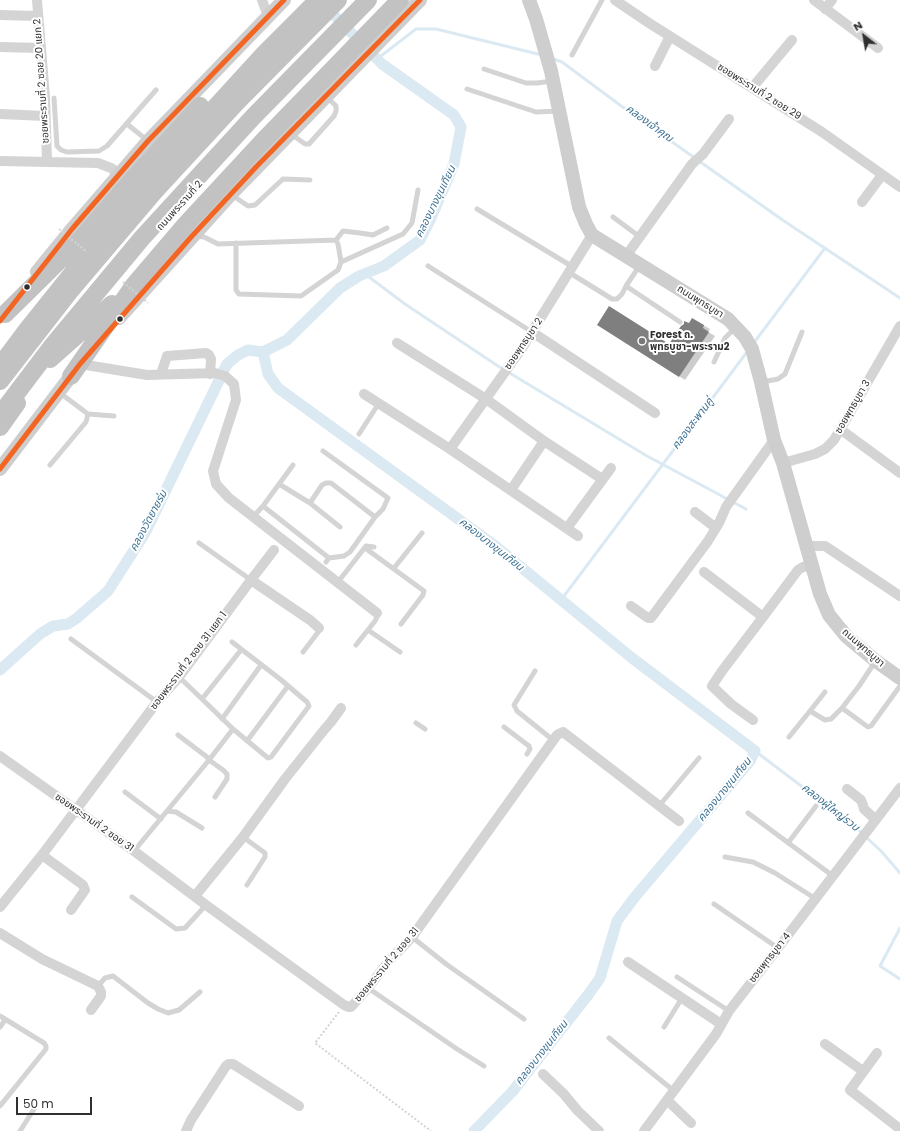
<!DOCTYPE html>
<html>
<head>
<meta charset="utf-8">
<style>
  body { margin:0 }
  #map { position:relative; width:900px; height:1131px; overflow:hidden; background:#fff; font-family:Poppins,sans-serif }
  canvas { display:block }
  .north { position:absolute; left:844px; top:16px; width:40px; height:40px; -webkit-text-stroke:3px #fff; paint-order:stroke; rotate:329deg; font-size:11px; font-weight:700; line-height:16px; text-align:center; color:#303030 }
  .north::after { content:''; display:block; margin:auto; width:14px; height:18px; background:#303030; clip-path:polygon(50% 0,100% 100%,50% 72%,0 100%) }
  .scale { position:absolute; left:16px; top:1097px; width:76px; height:18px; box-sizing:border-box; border:2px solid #303030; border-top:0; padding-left:5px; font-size:12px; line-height:14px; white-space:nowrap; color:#303030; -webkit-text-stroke:3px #fff; paint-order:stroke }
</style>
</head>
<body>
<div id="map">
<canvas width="900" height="1131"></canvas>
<div class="north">N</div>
<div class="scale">50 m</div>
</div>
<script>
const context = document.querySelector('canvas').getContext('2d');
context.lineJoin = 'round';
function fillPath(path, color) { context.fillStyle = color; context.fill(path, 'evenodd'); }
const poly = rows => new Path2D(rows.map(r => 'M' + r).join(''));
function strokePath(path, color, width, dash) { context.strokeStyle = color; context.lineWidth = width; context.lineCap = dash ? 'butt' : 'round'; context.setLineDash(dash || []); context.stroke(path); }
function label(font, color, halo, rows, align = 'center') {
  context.font = font + ' Poppins,"Noto Sans Thai",sans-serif'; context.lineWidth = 4; context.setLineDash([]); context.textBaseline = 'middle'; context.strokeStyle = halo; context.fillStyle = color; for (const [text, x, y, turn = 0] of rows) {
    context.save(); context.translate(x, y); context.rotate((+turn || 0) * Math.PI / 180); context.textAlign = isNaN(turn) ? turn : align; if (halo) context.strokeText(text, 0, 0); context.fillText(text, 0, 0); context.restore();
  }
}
fillPath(poly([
  [693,319,710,329,708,332,715,336,685,380,679,376,669,345]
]), '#0003');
strokePath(poly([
  [551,58,562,62,624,108,784,221,900,298],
  [377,59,416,29,436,29,542,55],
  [365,274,405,304,498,366,647,456,746,509],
  [753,344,825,248],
  [561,600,747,352],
  [755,751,853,825,881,851,900,873],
  [900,928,880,966,900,979]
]), '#dbe9f2', 3);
strokePath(poly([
  [325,6,382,64,454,115,461,127,454,164,431,218,420,240,384,266,359,276,340,288,287,340,263,352,268,374,278,388,494,545,632,658,755,751,750,761,634,898,617,921,600,978,588,995,512,1092,474,1131],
  [0,670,40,634,53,626,68,624,77,618,108,591,145,533,227,364,238,355,248,350,263,352]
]), '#dbe9f2', 11);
fillPath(poly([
  [609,306,669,344,681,326,684,324,684,321,689,323,692,318,704,325,703,328,709,332,679,377,597,325]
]), '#7f7f7f');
strokePath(poly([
  [339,1012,315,1043,431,1131]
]), '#d4d4d4', 2, [2, 2]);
strokePath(poly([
  [572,55,602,0],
  [484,69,526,83,537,83,553,81],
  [467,89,536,112,558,111],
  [54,98,57,146,61,150,67,152,99,151,107,146,156,90],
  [127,124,148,141],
  [291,134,305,144,309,144,334,116,336,111,336,106,327,97],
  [232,195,248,206,255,205,283,179,310,180],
  [477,209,573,267],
  [613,217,640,237],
  [195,236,204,237,218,244,336,240,338,244,341,262,338,270,301,296,239,294,236,290,236,243],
  [336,240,343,231,360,233,373,235,387,228],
  [341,262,403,234,412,223,418,190],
  [640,265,626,286,680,322],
  [428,266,532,332],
  [570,273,612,299,617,299,622,294,626,286],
  [714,362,725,338,735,328],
  [762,382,778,379,785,374,802,332],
  [88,414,114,416],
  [359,434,379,403],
  [323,451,388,498,383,509,375,517,350,552,344,556,329,558],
  [50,465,86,422,88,414,60,393],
  [293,465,263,506,329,558,326,562],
  [279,484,310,503,322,485,326,483,331,483,375,517],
  [310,503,340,527],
  [253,517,263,506],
  [199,543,251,580],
  [365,548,424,591,423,595,401,624],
  [394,568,422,533],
  [338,582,366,546,374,547],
  [368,630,400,652],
  [71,639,157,702],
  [232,642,280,679,307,702,309,706,271,757,268,758,233,729],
  [356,645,375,621,378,615,377,613],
  [303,652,319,631,319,628],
  [535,671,514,705,517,711,553,740],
  [179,677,202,699],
  [825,692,810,711,825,720,831,719,842,708,859,686,875,662],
  [842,708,868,727,871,726,900,686],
  [222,719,261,665],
  [416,723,425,729],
  [504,727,529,746,530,749,527,754],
  [789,737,810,711],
  [247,741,288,686],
  [125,792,161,819],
  [215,797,227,779,227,774,223,770,209,760,233,729,202,699,241,650],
  [659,806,699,758],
  [167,811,176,812,202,828],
  [748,813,833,876],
  [243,837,265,853,265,857,247,885],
  [788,843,816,806],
  [134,851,209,760,207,757,178,735],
  [725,857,753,862,775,873,816,899],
  [132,897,176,929,185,928,206,905],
  [714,904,778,948],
  [412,937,446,964,524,1019],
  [677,977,729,1011],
  [98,986,105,978,113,976,148,1003,158,1009,168,1013,179,1010,200,992],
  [368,988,457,1049,484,1066],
  [0,1016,44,1043,46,1046,46,1049,0,1106],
  [0,1027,5,1020],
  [664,1027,682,998],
  [609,1038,674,1091],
  [20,1131,34,1109]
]), '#d4d4d4', 5);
strokePath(poly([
  [37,0,45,97,47,161],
  [262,0,268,16],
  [615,0,649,23,822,132,900,187],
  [814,0,878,48],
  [825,9,832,0],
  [0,15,38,16],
  [0,47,41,48],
  [655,66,670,36],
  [752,88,792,40],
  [0,114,45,116],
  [0,161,98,163,111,168,120,174],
  [862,202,882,175],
  [626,256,692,164,703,154,729,119],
  [532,332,655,413],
  [397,343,486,399,544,441,602,479],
  [80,364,147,375,215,373,225,376,234,384,236,400,213,471,216,484,229,498,377,613],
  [161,374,167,356,206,353,209,355,211,359,210,374],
  [364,394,450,449,578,536],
  [840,429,900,473],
  [450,449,522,348,592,235],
  [783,463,815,454,825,449,834,440,900,326],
  [511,490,544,441],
  [695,512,716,528],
  [567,528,611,468],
  [806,546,825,546,900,596],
  [704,572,763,617,798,570,803,567,812,565],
  [251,580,274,550],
  [631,606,648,618,651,618,708,541,719,523,726,507,774,440],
  [753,720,731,704,712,686,722,671,763,617],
  [0,756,134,851,206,905,344,1005,349,1007,351,1007,368,988,389,961,412,937,557,735,563,732,679,821],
  [847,789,861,800,863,805,864,809,875,819],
  [42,855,83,885,85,890,71,910],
  [195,896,243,837,285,779,324,730,331,722,341,708],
  [0,907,42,855,157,702,179,677,251,580,310,620,319,628],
  [0,933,42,959,98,986,101,992,101,996,91,1010],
  [628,962,721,1024],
  [825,1044,863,1071],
  [877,1053,850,1090,900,1129],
  [543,1074,563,1093,578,1111,599,1131],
  [667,1100,691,1123],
  [186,1131,191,1120,226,1066,229,1064,233,1064,299,1106],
  [644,1131,716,1034,729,1011,778,948,900,788]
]), '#d4d4d4', 10);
strokePath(poly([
  [529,0,536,19,551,71,579,207,586,224,592,235,728,319,745,337,752,349,761,382,774,440,783,463,820,594,829,615,846,636,876,661,900,678],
  [37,272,72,229,148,141,284,0],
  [119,318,231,194,420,0],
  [0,469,77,368]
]), '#cecece', 14);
strokePath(poly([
  [5,314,82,238,134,178,200,106],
  [50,359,112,304],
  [0,366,27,330,136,194,264,54,318,0],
  [71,376,134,285,186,224,263,141,400,0],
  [0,427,17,403]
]), '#c2c2c2', 18);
strokePath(poly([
  [59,229,87,252],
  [123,282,148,303]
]), '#d4d4d4', 2, [2, 2]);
strokePath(poly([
  [0,381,70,291,154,192,237,102,338,0],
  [0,415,53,345,142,238,253,117,368,0]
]), '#c2c2c2', 18);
strokePath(poly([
  [0,321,72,229,148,141,284,0],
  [0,469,80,364,192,236,256,167,420,0]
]), '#f26522', 5);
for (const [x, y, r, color] of [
  [27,287,3.5,"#303030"],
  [120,319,3.5,"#303030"],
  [642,341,4,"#787878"]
]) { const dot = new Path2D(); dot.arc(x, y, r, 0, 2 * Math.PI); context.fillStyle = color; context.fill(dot); strokePath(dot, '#fff', 1.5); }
label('10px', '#303030', '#fff', [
  ["ซอยพระรามที่ 2 ซอย 20 แยก 2",42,81,-94],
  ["ซอยพระรามที่ 2 ซอย 29",759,92,32],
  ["ถนนพระรามที่ 2",180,206,-48],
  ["ถนนพุทธบูชา",700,302,32],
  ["ซอยพุทธบูชา 2",524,344,-56],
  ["ซอยพุทธบูชา 3",853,407,-60],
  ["ถนนพุทธบูชา",863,648,41],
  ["ซอยพระรามที่ 2 ซอย 31 แยก 1",189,661,-53],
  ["ซอยพระรามที่ 2 ซอย 31",94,823,35],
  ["ซอยพุทธบูชา 4",770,958,-52],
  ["ซอยพระรามที่ 2 ซอย 31",387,965,-50]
]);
label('bold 10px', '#303030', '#fff', [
  ["Forest ถ.",650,335],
  ["พุทธบูชา-พระราม2",650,347]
], 'left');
label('italic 11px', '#3d7293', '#fff', [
  ["คลองเจ้าคุณ",649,124,36],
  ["คลองบางขุนเทียน",436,202,-64],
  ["คลองสะพานคู่",693,424,-53],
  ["คลองวัดยายร่ม",149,521,-62],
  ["คลองบางขุนเทียน",491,545,38],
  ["คลองบางขุนเทียน",725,790,-51],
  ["คลองผู้ใหญ่รวบ",830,808,38],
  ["คลองบางขุนเทียน",542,1053,-52]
]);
</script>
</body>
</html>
